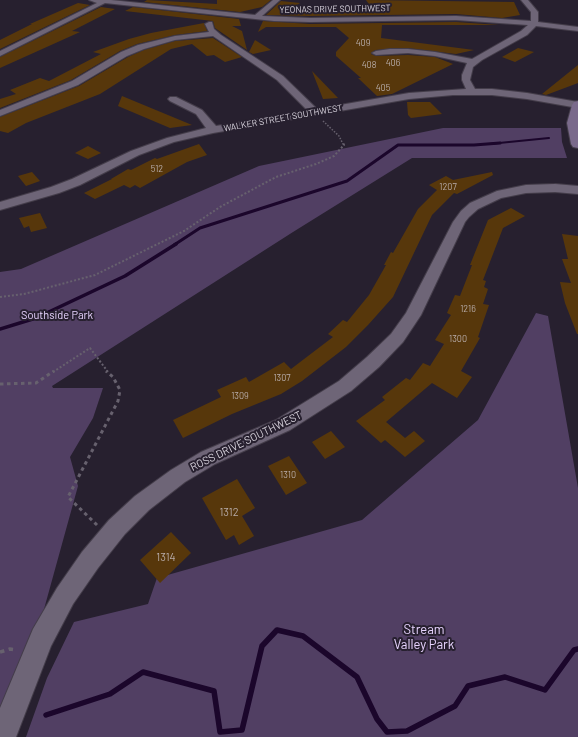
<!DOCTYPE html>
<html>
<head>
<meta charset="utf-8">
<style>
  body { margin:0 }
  canvas { display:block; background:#27202f }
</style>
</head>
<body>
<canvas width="578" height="737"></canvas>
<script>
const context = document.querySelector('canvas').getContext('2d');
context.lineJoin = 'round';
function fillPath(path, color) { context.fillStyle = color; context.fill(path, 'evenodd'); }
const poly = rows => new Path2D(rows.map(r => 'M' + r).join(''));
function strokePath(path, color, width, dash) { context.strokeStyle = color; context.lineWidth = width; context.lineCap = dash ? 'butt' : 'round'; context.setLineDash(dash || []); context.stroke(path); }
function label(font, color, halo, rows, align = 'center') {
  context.font = font + ' Barlow,sans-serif'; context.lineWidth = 4; context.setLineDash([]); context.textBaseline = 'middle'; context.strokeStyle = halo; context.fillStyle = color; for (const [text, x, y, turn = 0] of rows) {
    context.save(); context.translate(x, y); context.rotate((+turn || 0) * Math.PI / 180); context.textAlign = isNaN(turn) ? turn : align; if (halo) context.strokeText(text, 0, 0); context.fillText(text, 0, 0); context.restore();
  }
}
fillPath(poly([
  [443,128,561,128,562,142,567,158,412,158,293,232,52,386,53,388,103,388,93,418,70,457,78,486,25,678,0,737,0,272,21,269,259,166],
  [536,313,548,316,578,488,578,737,26,737,47,678,74,622,148,604,157,578,362,520,478,420]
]), '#513f63');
strokePath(poly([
  [489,144,549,138]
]), '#1b062b', 2);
strokePath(poly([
  [174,245,200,228,347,181,398,145,474,145,500,143]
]), '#1b062b', 3);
strokePath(poly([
  [0,329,36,318,125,276,176,244]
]), '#1b062b', 3.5);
strokePath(poly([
  [46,715,110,694,143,672,214,691,220,732,242,730,262,646,277,630,303,636,357,677,377,719,387,732,407,731,455,706,468,686,505,677,545,690,574,650,578,649]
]), '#1b062b', 5.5);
fillPath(poly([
  [147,0,217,4,217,0,271,0,262,7,240,12,144,2],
  [366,0,514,2,520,15,502,18,456,14,310,16,266,15,281,1,300,3,287,12,373,10],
  [78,3,90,5,0,49,0,40,32,24,30,24],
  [101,7,115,9,72,31,80,32,0,68,0,57],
  [133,7,239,19,241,26,232,26,242,31,247,50,215,28,213,21,125,11],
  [263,21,310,24,456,22,499,25,382,25,381,38,474,50,456,54,408,48,375,50,371,54,376,56,408,55,435,57,453,64,392,94,377,96,358,78,361,78,336,56,336,52,349,38,336,27,266,27,258,32],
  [204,23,207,31,175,35,137,44,120,51,71,80,0,108,0,99,16,94,10,90,40,78,49,81,101,54,93,52,129,39,151,33],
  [213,38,242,57,225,62,214,55,207,56,192,44,171,49,100,94,26,123,8,133,0,131,0,117,79,86,128,57,144,50,175,41],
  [255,40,271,50,253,54,249,52],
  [518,48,534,52,515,62,502,57],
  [578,65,578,83,546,95,542,94],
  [312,71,338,98,323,99],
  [122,96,192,125,170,128,118,106],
  [407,102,430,102,442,114,411,118,408,115],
  [199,144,207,155,187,162,140,188,135,185,130,188,124,185,95,199,84,193,112,179,111,179,128,169,131,170,155,158,157,159],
  [88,146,101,153,88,159,75,153],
  [32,172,40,181,26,186,18,176],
  [492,172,493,175,457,194,454,193,432,215,393,297,368,325,346,347,302,381,281,394,232,414,183,438,173,420,221,397,217,390,246,377,249,382,284,362,291,369,333,337,328,334,343,320,347,322,369,295,386,265,384,265,391,252,393,253,418,209,437,190,429,185,446,176,453,180],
  [511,208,525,216,503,228,483,280,486,281,484,287,488,289,483,304,489,305,478,337,480,338,461,371,472,377,457,398,432,383,386,422,405,438,414,431,425,441,405,457,385,440,381,443,356,421,385,400,382,397,406,378,410,380,423,363,430,366,444,344,435,340,451,315,447,313,455,295,460,296,472,265,470,265,488,220],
  [40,213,47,228,31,232,29,226,24,228,19,218],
  [562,234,578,236,578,334,577,334,565,303,560,282,571,283,562,259,568,259],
  [331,431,345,447,325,459,312,442],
  [289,456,307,483,286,495,268,466],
  [237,479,255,508,242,516,254,536,239,545,234,535,226,540,202,498],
  [171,532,191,553,160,583,140,560]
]), '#57370b');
const street = poly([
  [89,0,111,0,255,15,273,0,280,0,262,16,310,18,456,16,531,21,531,12,521,0,528,0,538,12,538,22,578,27,578,31,536,26,527,35,482,60,473,67,470,80,475,89,492,89,527,93,578,102,578,108,527,99,492,95,453,95,409,99,213,133,174,142,139,155,80,185,59,193,0,210,0,202,51,187,72,179,131,151,167,138,206,128,196,114,170,101,168,99,170,97,176,97,202,110,216,126,308,111,277,80,213,36,175,40,144,49,127,56,78,85,0,116,0,110,72,81,121,52,138,45,175,36,209,32,205,24,209,22,212,22,214,29,221,35,283,76,317,109,409,93,466,89,462,80,462,75,467,63,435,56,408,53,376,55,372,53,376,51,390,49,408,49,435,52,472,59,521,31,528,25,456,20,310,22,274,21,105,3,0,56,0,51,97,3,89,0],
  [555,184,578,186,578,194,555,192,526,193,501,198,478,209,469,217,465,222,421,315,403,342,379,367,351,391,290,430,215,464,185,482,149,510,125,534,98,568,73,604,51,646,16,737,0,737,0,708,33,629,57,588,82,552,109,520,135,496,171,470,201,452,276,420,339,381,367,357,391,334,406,313,453,222,461,211,470,203,497,191,526,185,555,184]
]);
const secondary = poly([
  [578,101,578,148,573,147,571,144,567,123,572,105,574,102,578,101]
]);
strokePath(street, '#443d4a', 2);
strokePath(secondary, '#443d4a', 2);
strokePath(poly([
  [323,121,339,136,343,144]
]), '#67616e', 1.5, [1.5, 1.5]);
strokePath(poly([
  [0,297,24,294,95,275,184,231,220,207,276,177,316,164,334,156,344,145,343,143],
  [53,372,90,348,108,372]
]), '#67616e', 2, [2, 2]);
strokePath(poly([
  [0,384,36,383,54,371],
  [97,525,68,497,118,401,120,390,113,377,106,371]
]), '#67616e', 3, [3.5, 3.5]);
strokePath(poly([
  [0,652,10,649,17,650]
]), '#67616e', 3.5, [4.5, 4.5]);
fillPath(street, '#6e6577');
fillPath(secondary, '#7a6a8b');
label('9px', '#d7d2dc', '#27202f', [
  ["YEONAS DRIVE SOUTHWEST",335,9,-1],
  ["WALKER STREET SOUTHWEST",283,118,-10]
]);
label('9px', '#b7aba8', null, [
  ["409",363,43],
  ["406",393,63],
  ["408",369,65],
  ["405",383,88],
  ["512",157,169],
  ["1207",448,187],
  ["1216",468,309],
  ["1300",458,339],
  ["1307",282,378],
  ["1309",240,396],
  ["1310",288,475]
]);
label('11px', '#e7d3fe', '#27202f', [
  ["Southside Park",57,315]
]);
label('11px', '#d7d2dc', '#27202f', [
  ["ROSS DRIVE SOUTHWEST",246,441,-26]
]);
label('11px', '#b7aba8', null, [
  ["1312",229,512],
  ["1314",166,557]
]);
label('13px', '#e7d3fe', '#27202f', [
  ["Stream",424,630],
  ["Valley Park",424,645]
]);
</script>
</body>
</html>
